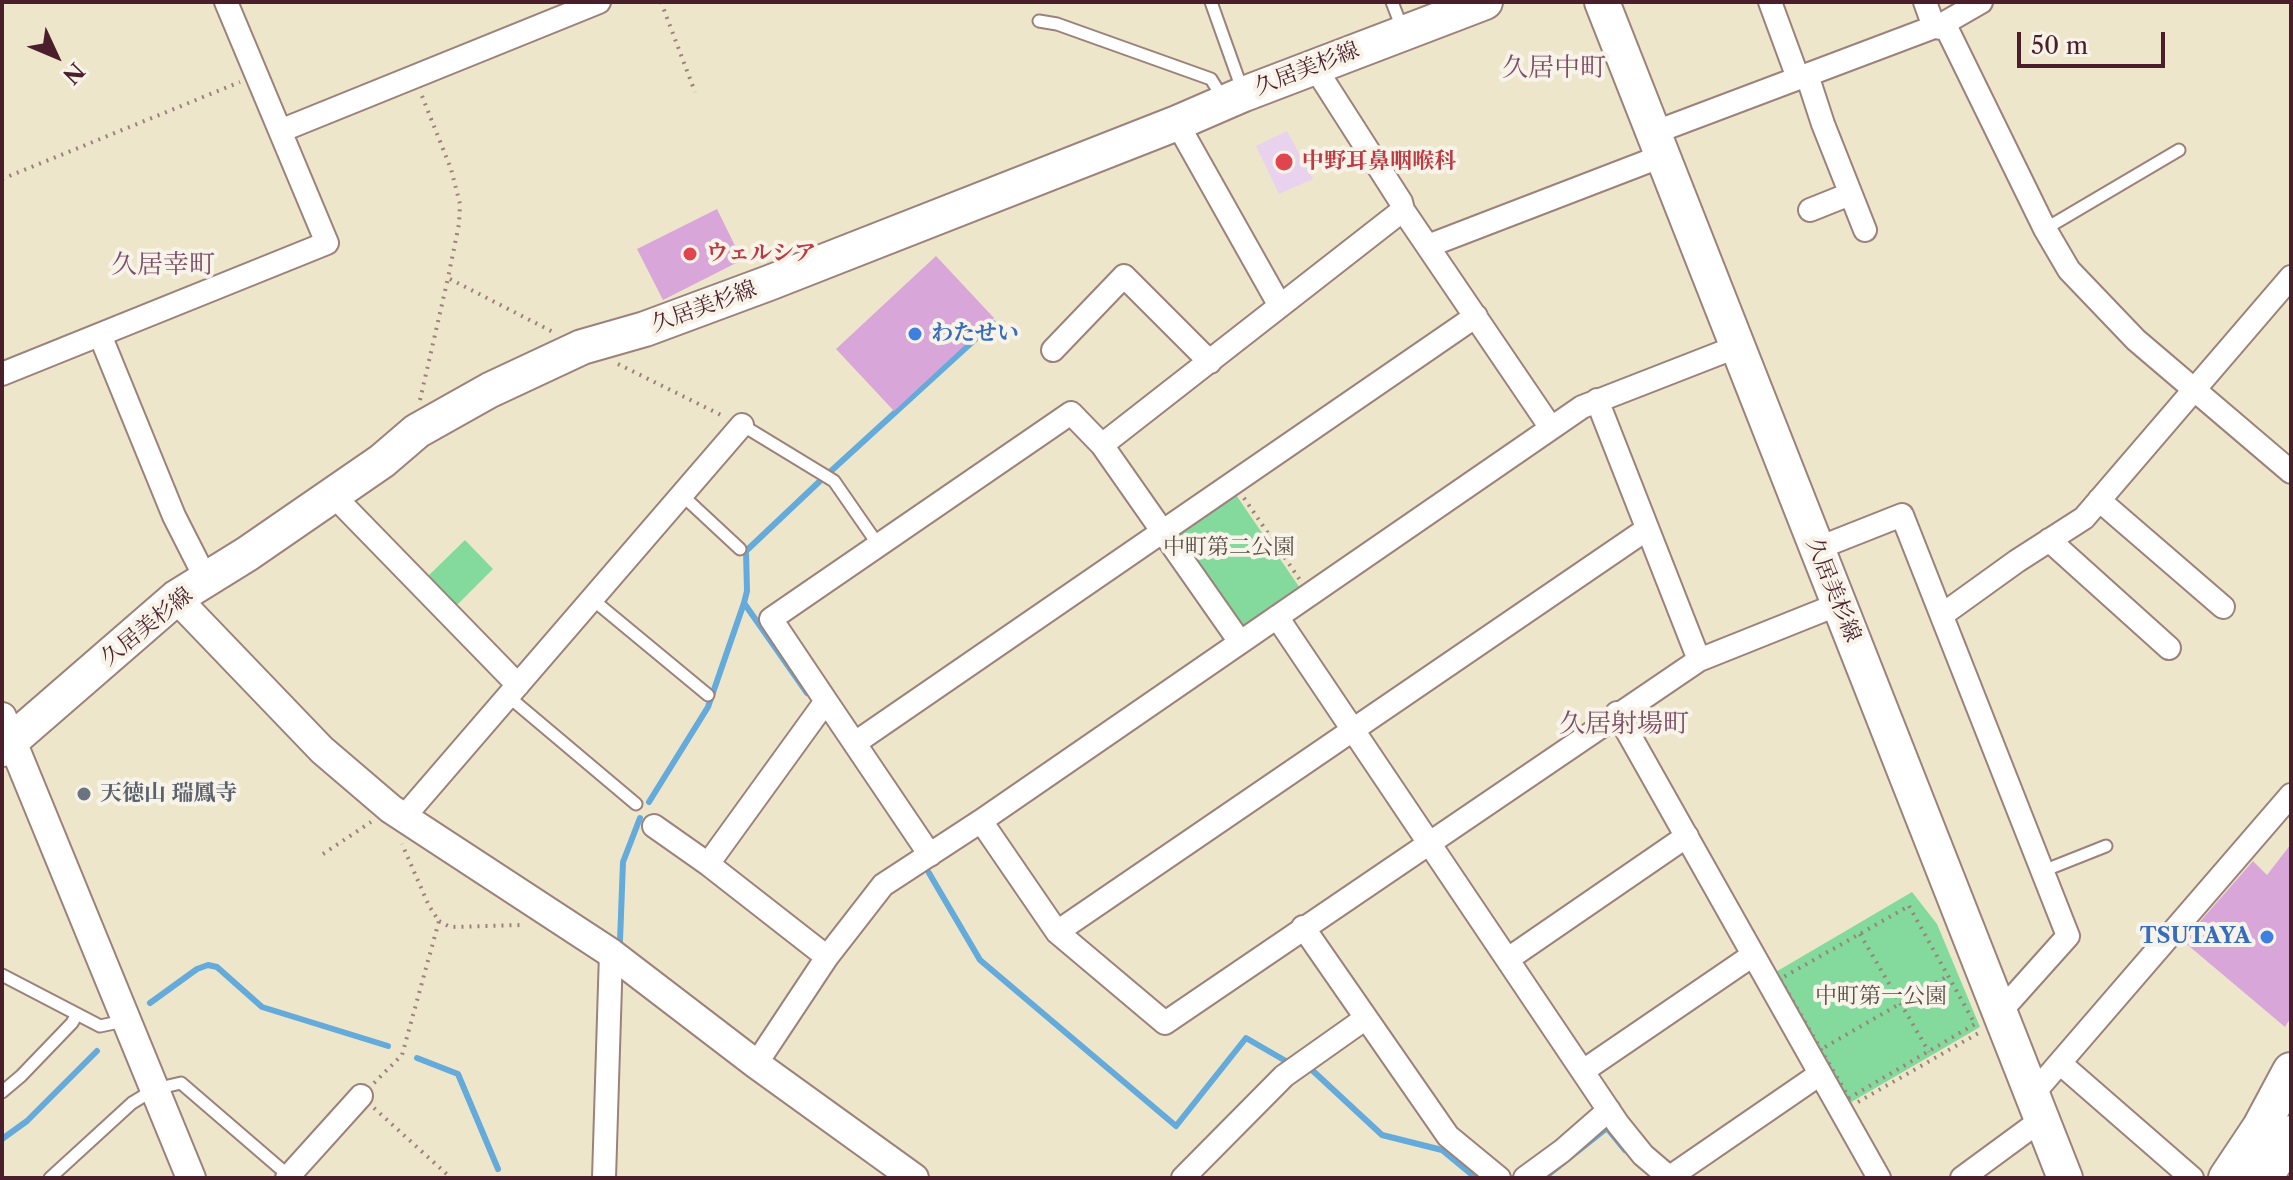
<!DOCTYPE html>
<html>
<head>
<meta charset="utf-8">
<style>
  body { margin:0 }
  #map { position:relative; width:2293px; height:1180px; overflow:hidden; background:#eee6cb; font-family:"Libre Caslon Text",serif }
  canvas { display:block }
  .frame { position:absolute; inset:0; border:4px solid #4a1f2b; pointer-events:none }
  .north { position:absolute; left:16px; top:16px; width:80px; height:80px; -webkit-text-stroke:6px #f7f3e8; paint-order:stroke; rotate:134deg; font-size:22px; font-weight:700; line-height:32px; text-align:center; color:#4a1f2b }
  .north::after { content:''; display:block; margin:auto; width:28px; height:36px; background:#4a1f2b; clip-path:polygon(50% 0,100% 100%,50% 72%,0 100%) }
  .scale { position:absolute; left:2017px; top:32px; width:148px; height:36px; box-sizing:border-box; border:4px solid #4a1f2b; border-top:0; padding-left:10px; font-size:24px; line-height:28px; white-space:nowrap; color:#4a1f2b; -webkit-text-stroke:6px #f7f3e8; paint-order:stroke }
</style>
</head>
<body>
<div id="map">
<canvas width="2293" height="1180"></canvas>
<div class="frame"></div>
<div class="north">N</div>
<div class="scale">50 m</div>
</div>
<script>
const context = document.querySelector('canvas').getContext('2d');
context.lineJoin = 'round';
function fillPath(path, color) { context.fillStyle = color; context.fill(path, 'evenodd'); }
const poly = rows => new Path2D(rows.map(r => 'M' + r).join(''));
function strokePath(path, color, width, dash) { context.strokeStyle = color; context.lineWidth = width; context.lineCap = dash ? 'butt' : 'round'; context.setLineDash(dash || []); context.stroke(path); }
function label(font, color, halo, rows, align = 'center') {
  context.font = font + ' "Libre Caslon Text","Noto Serif JP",serif'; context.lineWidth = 8; context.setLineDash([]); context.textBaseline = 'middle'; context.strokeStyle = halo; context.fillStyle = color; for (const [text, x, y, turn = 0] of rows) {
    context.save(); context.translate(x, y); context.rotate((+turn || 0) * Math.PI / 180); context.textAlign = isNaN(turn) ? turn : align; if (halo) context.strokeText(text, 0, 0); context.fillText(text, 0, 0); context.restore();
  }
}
fillPath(poly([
  [1287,131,1313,179,1279,194,1256,146]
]), '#e9d2ed');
fillPath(poly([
  [1234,492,1302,591,1249,627,1239,626,1179,539,1180,530],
  [465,540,493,569,451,611,422,582],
  [1912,892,1937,924,1980,1027,1848,1104,1774,973]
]), '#84d99c');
strokePath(poly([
  [831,471,993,323],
  [744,603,807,693],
  [649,802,708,707,744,603,747,591,746,551,820,481],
  [929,873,980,960,1176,1126,1246,1038,1291,1064],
  [620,941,623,862,640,818],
  [150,1003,197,969,208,965,217,967,262,1007,388,1046],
  [417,1058,458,1074,498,1169],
  [1305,1068,1312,1070,1382,1135,1442,1150,1476,1178],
  [2,1139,27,1121,97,1051],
  [1544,1178,1607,1128,1625,1150]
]), '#64aada', 6);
fillPath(poly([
  [717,209,742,260,663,300,637,249],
  [936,256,994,318,894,411,836,349],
  [2291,844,2291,1017,2285,1027,2183,941,2253,861,2267,875]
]), '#d9a6d9');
const service = poly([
  [1211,2,1242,89],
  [1392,2,1402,28],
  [1039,21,1057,24,1211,79,1222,97],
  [2045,229,2179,150],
  [742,425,834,481,879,546],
  [683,496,740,549],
  [592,599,708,695],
  [509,697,636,804],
  [2043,871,2106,846],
  [2,975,100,1026,124,1021],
  [2,1092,21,1076,72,1023,77,1014],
  [50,1178,132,1103,155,1089,181,1083,289,1176]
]);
const minor = poly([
  [1770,2,1798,78],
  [1925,2,1934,27],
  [1942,28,1948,21,1981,2],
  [1314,66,1401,202,1403,210,1551,428],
  [1807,75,1823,124,1865,230],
  [1177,123,1280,306],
  [280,131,599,2],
  [1653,133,1934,27,1947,29,2045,229,2069,270,2136,340,2291,472],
  [1810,210,1850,194],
  [1428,246,1662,156],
  [100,335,174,516,207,581],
  [1053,350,1124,276,1210,362],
  [2,374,327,243,226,2],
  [1597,400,1699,660],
  [1102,445,1403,210],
  [332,494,518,685],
  [2099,500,2223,607],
  [2049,540,2169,648],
  [1816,549,1902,515,2068,936,2000,1012],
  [1942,615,2017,561,2084,518,2291,277],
  [1277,617,1618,1124,1643,1155,1670,1178],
  [826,701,930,855],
  [1617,713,1879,1178],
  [855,743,1476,316],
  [403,818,742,425],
  [981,821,1057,932,1165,1023,1699,660,1839,604],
  [654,826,708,864],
  [1303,927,1448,1136,1499,1178],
  [1057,932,1647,529],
  [827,957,708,864,826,701,771,619,1071,413,1102,445,1240,642],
  [1508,959,1687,836],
  [756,1064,827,957,883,885,981,821,1582,407,1736,347],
  [2061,1064,2192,1178],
  [1583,1071,1753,955],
  [2032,1095,2291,795],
  [1670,1177,1820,1074],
  [287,1178,361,1096],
  [604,1178,611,953],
  [1183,1178,1284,1076,1366,1018],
  [1525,1178,1562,1151,1609,1110],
  [1962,1178,2041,1120]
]);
const tertiary = poly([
  [176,598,322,750,391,809,611,953,756,1064,914,1178],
  [2,717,191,1178]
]);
const primary = poly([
  [1602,2,2065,1178],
  [2,749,176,598,247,554,382,461,417,431,490,390,582,347,645,329,769,283,1177,123,1244,94,1485,2]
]);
const trunk = poly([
  [2227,1178,2261,1127,2291,1071],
  [2264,1178,2291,1134]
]);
strokePath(service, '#9c827b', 15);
strokePath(minor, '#9c827b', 26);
strokePath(tertiary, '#9c827b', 32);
strokePath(primary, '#9c827b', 38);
strokePath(trunk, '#9c827b', 40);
strokePath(poly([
  [661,2,695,92],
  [422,96,451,169,460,204,459,224,448,278,553,332],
  [2,179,240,82],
  [618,364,725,417],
  [420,400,448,278],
  [1244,498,1300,580],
  [323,854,371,822],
  [1909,906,1975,1024,1849,1098,1780,979,1909,906],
  [439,921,450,927,523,925],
  [1860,934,1929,1052],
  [1825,1047,1948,976],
  [374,1083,402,1055,439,921,429,906,402,844],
  [1858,1102,1982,1031],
  [374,1108,451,1178]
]), '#9c827b', 4, [2, 6]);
strokePath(service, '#fff', 11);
strokePath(minor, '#fff', 22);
strokePath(tertiary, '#fff', 28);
strokePath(primary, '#fff', 34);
strokePath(trunk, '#fff', 36);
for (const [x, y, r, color] of [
  [1284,162,10,"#e0444e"],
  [690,254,8,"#e0444e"],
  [915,334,8,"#3f7fe0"],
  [84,794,8,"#6b7280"],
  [2267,937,8,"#3f7fe0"]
]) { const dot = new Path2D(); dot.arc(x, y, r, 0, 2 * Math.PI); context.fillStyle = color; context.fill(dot); strokePath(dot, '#f7f3e8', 3); }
label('22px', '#4a1f2b', '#f7f3e8', [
  ["久居美杉線",1307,69,-21],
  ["久居美杉線",704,307,-20],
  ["久居美杉線",1833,590,68],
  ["久居美杉線",147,627,-39]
]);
label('bold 22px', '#be3a42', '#f7f3e8', [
  ["中野耳鼻咽喉科",1302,162],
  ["ウェルシア",706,254]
], 'left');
label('bold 22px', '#366cbe', '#f7f3e8', [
  ["わたせい",931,334],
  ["TSUTAYA",2251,937,"right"]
], 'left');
label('22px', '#584e47', '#f7f3e8', [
  ["中町第二公園",1229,548],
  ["中町第一公園",1881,997]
]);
label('bold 22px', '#5b616d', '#f7f3e8', [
  ["天徳山 瑞鳳寺",100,794]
], 'left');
label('26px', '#7c4e68', '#f7f3e8', [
  ["久居中町",1554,68],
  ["久居幸町",163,265],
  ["久居射場町",1624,724]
]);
</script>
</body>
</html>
